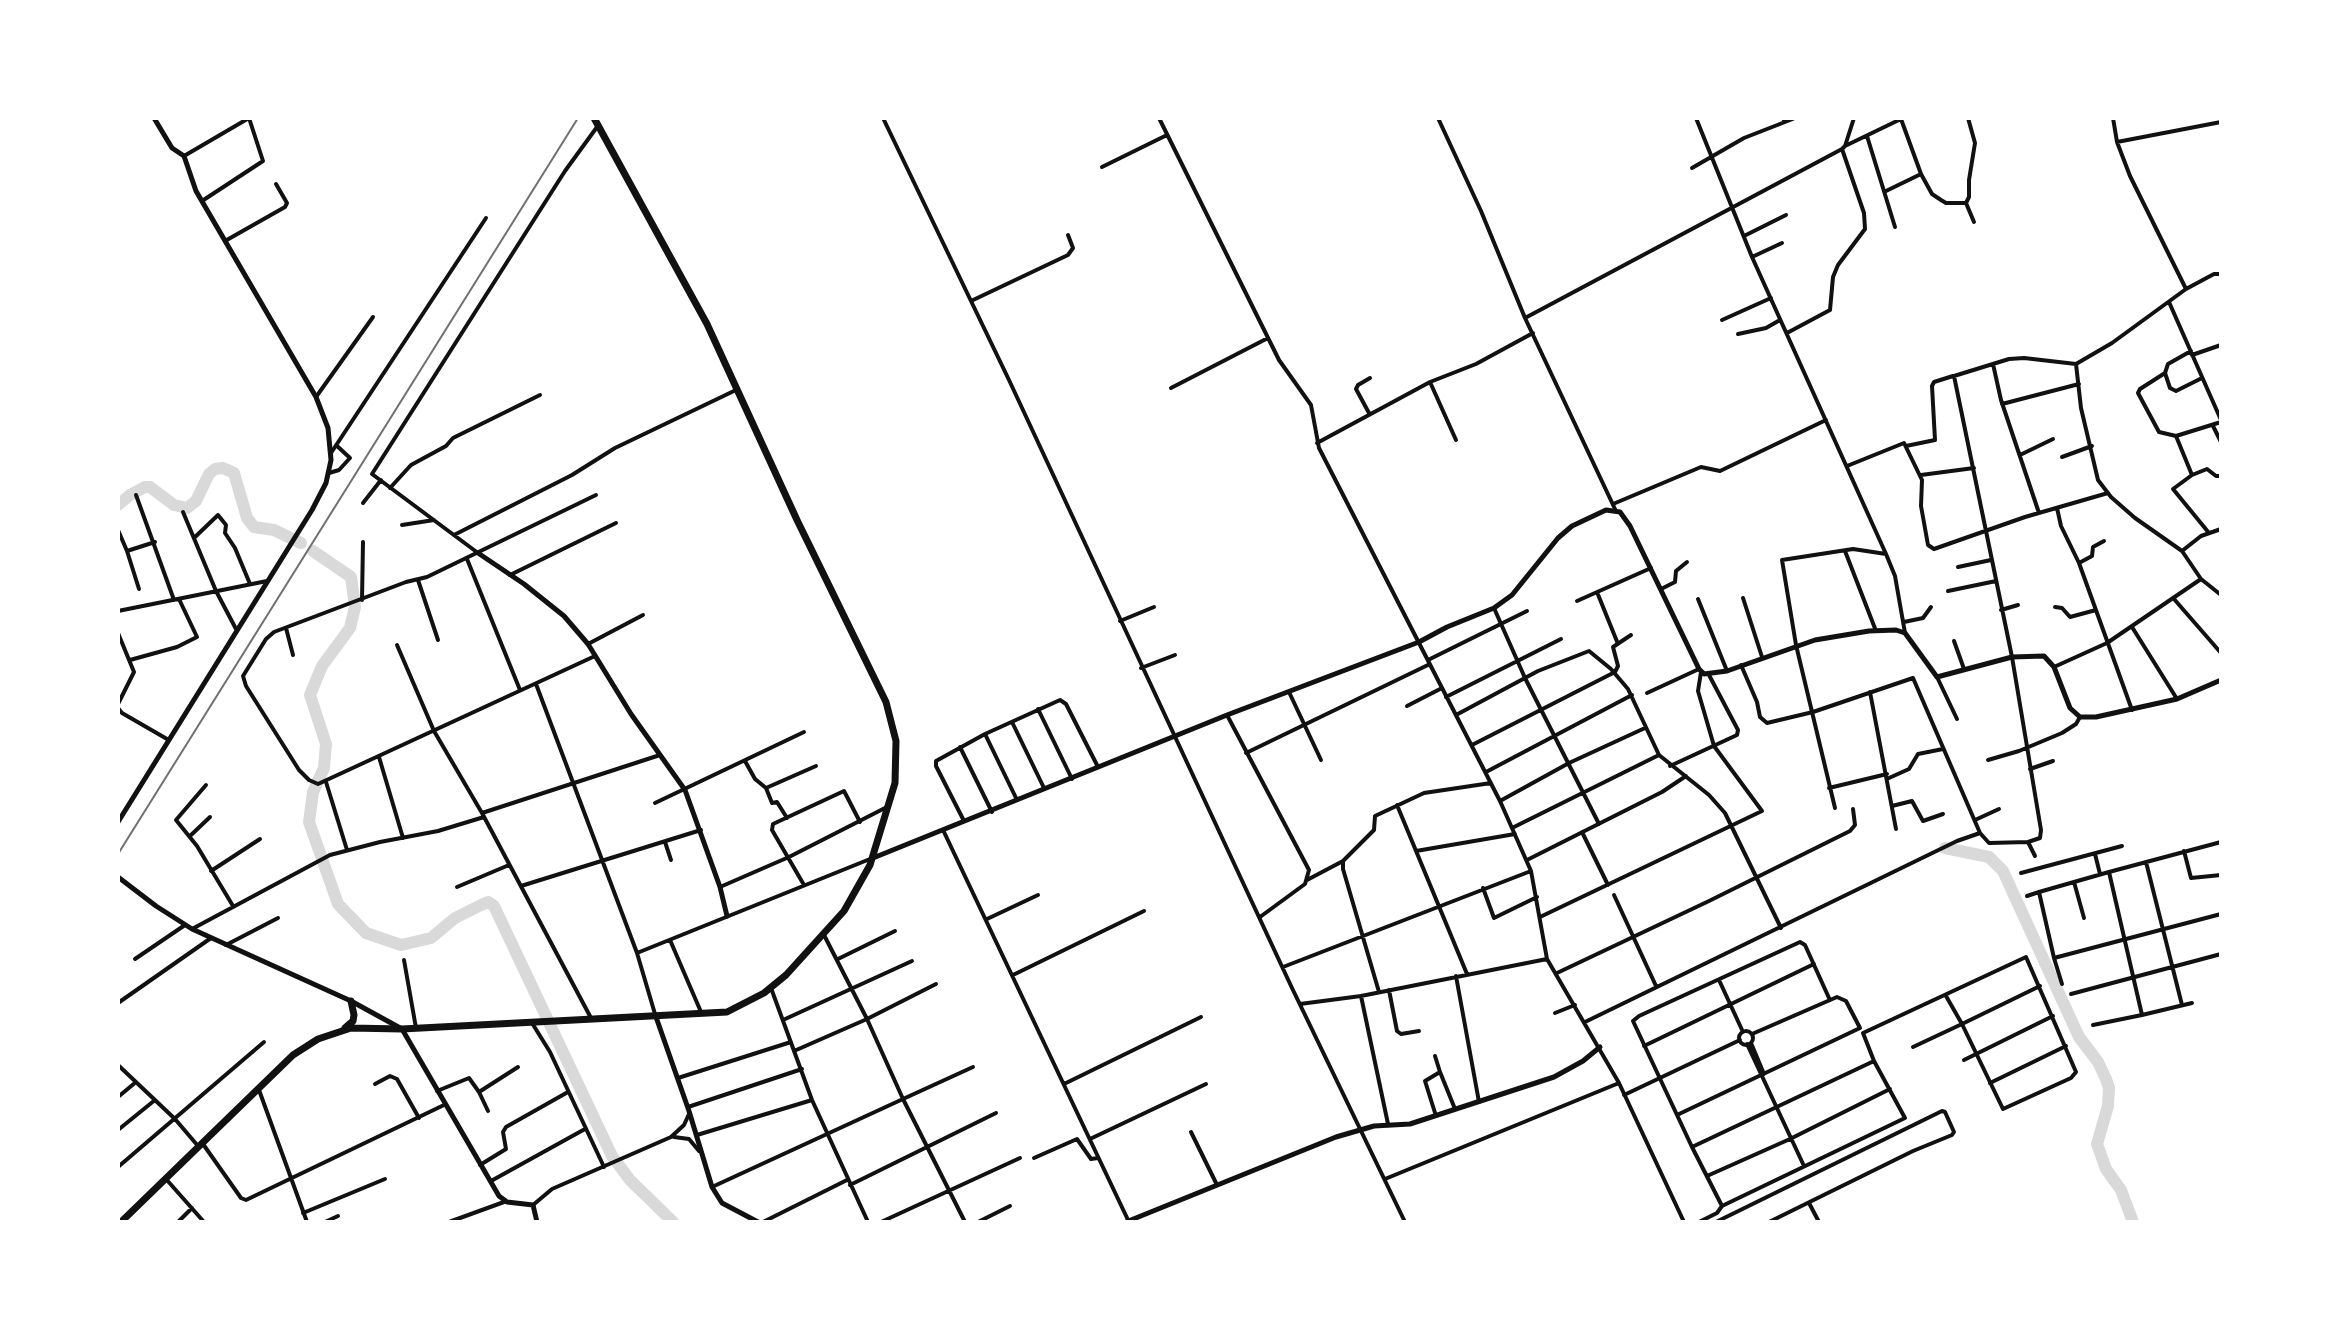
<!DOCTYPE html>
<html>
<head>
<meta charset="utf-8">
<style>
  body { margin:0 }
  #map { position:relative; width:2339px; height:1340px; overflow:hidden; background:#fff; font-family:"PT Sans Narrow",sans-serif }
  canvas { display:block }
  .frame { position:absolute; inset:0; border:120px solid #fff; pointer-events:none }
</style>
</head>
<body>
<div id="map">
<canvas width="2339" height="1340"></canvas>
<div class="frame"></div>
</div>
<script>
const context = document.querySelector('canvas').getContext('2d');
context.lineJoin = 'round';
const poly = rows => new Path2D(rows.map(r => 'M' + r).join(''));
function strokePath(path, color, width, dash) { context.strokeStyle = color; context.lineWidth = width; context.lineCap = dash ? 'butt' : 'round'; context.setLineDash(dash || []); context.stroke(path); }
strokePath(poly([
  [118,505,130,495,145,487,150,487,174,505,187,508,196,501,209,474,215,469,223,468,234,473,247,518,254,527,274,530,301,543],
  [313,551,351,577,355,607,350,628,322,666,310,695,326,744,324,768,313,792,309,822,338,904,366,933,401,945,431,938,455,918,481,905,488,902,494,906,612,1156,630,1180,673,1222],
  [1945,848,1989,857,2003,871,2079,1037,2098,1062,2106,1079,2109,1088,2108,1106,2097,1144,2106,1169,2121,1190,2133,1222]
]), '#d9d9d9', 12);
strokePath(poly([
  [883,118,1009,380,1292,988,1405,1222],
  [1159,118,1279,360,1311,405,1319,448,1500,801,1531,871,1547,959,1619,1083,1684,1222],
  [1438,118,1481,211,1525,318],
  [1696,118,1752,257,1886,554,1895,576,1905,633],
  [1968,118,1975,143,1969,180,1969,197,1966,203,1974,222],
  [2113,118,2117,142],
  [1785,122,1795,118],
  [1867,136,1895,227],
  [1845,146,1901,119],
  [184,156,249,118],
  [1102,167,1167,135],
  [1692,168,1744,138,1785,122,1783,118],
  [1921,174,1932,194,1941,200,1946,203,1966,203],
  [1886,191,1921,174,1901,119],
  [202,201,263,161,249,118],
  [1744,236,1786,215],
  [225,241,285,207,287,203,276,184],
  [1752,257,1782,243],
  [2186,289,2214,274,2221,274],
  [971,301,1068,255,1073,248,1068,235],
  [2169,302,2221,420],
  [1722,320,1771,298],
  [1787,333,1830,310,1833,277,1838,265,1865,229,1864,213,1842,149],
  [1738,334,1766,328,1780,320],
  [2191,351,2168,364,2165,373,2140,389,2138,393,2159,432,2176,436,2192,475,2173,489,2209,533],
  [2192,355,2221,345],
  [1993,364,2001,400,2039,513],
  [2076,364,2112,343,2186,289,2130,176,2117,142,2221,122],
  [2165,373,2170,388,2176,391,2202,378],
  [1430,382,1456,440],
  [1171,388,1268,338],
  [316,397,373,317],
  [2002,404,2079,384],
  [1369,413,1356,389,1358,385,1370,378],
  [2213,426,2221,442],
  [2176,436,2221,422],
  [1317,443,1430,382,1476,364,1533,333],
  [1906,446,1935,440,1932,386,1934,382,1953,376],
  [331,453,486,218],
  [2020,455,2053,439],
  [2062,457,2092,446],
  [1847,466,1904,443,1922,480,1921,506,1928,545,1934,549,2025,517,2108,493],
  [329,473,339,470,350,458,336,445],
  [1921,475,1974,468],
  [2192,475,2207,469,2216,476,2221,476],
  [390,488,411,465,446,446,453,438,540,395],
  [136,495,174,600],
  [363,503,381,480],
  [1613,504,1701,467,1720,471,1826,420],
  [2057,508,2061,526,2079,563,2132,710],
  [1615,509,1525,318,1842,149,1845,146,1854,118],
  [183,512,216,591,236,629],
  [402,525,434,520],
  [118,530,127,551],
  [454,535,572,475,615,448,736,390],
  [194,538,218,515,226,525,225,533,235,548,250,584],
  [1845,551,1876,631],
  [2182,551,2201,536,2221,529],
  [478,553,372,474,565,171,597,127],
  [467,559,520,690],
  [2079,563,2092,556,2093,547,2104,541],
  [1958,567,1991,560],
  [510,575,616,523],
  [418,580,438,640],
  [139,589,127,551,155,542],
  [1661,589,1675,582,1676,571,1687,562],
  [1948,591,1996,581],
  [1597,592,1618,644],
  [1743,598,1762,657],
  [1698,599,1727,671],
  [2174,599,2221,653],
  [362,600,363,542],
  [1577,601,1651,568],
  [2055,607,2062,608,2070,617,2096,610],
  [1494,608,1525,678,1599,824],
  [2001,610,2018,605],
  [118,611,267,581],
  [1120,621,1154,607],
  [1904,622,1923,618,1931,607],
  [2132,627,2177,699],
  [286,628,293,655],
  [118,633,134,672,118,704],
  [1954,641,1964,669],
  [588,644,643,615],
  [397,645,434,731,482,813,591,1018],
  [595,656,318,784,309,780,299,770,246,686,243,676,266,639,274,632,406,582,427,577,596,495],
  [130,660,177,647,197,637,179,599],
  [1428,660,1527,611],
  [2054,667,2107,643,2201,579],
  [1141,668,1175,655],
  [1937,677,1957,719],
  [536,684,637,953],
  [1289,692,1321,760],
  [1870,692,1896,829],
  [1647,693,1699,669],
  [1446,697,1561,639],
  [1407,706,1442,688],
  [118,708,122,713,167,739],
  [1038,709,1072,779],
  [1227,715,1309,870,1305,884,1260,917],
  [1456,715,1538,671,1589,651,1611,669,1628,689,1659,755,1709,795,1725,813,1781,928],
  [1012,722,1044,788],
  [985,734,1017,800],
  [1472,745,1615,672,1618,666,1613,647,1631,635],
  [960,747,992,812],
  [1246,753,1430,664],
  [379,757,403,838],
  [1988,760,2019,751,2062,733,2076,724,2080,717],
  [745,761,755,779,766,788,772,803,777,802,787,818],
  [1670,766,1737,735,1738,730,1709,675],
  [2030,769,2053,761],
  [1486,772,1632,695],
  [1889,778,1909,769,1918,754,1943,749],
  [326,782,347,850],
  [206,785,176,820,197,846,233,906],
  [766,788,816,766],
  [1829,788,1887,774],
  [1500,801,1569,763,1645,728],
  [655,803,804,732],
  [1397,805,1467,974],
  [1892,806,1912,801,1923,821,1943,814],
  [1835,808,1796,645,1782,560,1853,549,1886,554],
  [482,813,660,755],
  [1975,820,1999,809],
  [964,821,936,766,936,761,985,734,1060,700,1066,704,1098,767],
  [1512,828,1659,755],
  [944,832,1129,1222],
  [1582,832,1608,885],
  [1980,833,1989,843,2028,842],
  [190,836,210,817],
  [665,842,671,860],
  [1416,851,1515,834],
  [2184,851,2191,878,2221,875],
  [2095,854,2100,874],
  [2035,856,2028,842,2040,838,2041,830,2012,657,1954,376,2009,359,2024,358,2076,364,2081,408,2098,480,2111,497,2135,518,2182,551,2201,579,2221,595],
  [1527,860,1662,792,1686,776],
  [2146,862,2182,1005],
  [211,871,260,839],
  [2109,872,2039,892,2054,958,2221,914],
  [2021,873,2122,846],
  [1307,880,1343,861],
  [2074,882,2084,918],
  [804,885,772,830,773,824,844,791,860,822],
  [521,886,701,830],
  [457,887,509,865],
  [720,887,789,857,885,808],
  [1483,888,1494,918,1537,897],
  [1614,895,1656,986],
  [2027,896,2039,892],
  [1540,917,1762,811,1714,746,1698,691,1701,672],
  [987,919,1038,895],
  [192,929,330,855,380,842,438,831,484,817],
  [670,940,701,1012],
  [226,945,278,918],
  [2054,958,2062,984],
  [135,959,185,925],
  [838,959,895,931],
  [404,960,416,1028],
  [1283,967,1531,871],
  [1557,973,1709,901,1850,831,1855,825,1853,809],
  [1013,975,1144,911],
  [1456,976,1479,1102],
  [1719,980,1743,1032],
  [771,988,812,1100,868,1222],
  [1389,990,1397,1031,1401,1034,1419,1031],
  [1379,992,1343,869,1343,861,1374,830,1375,816,1424,793,1491,783],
  [2071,994,2221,954],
  [1361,996,1388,1124],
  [1946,996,1962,1024,2040,986],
  [118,1003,211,938],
  [2192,1003,2142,1015,2109,872,2221,842],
  [1300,1004,1361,996,1547,959],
  [1555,1013,1575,1005],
  [655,1014,637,953,870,859],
  [783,1020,912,961],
  [1585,1022,1957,841,1980,833,1913,678,1813,712,1767,723,1760,717,1757,702,1741,665],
  [532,1023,550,1052,604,1167],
  [2093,1025,2142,1015],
  '1739 1038a7 7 0 1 1 14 0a7 7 0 1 1-14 0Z',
  [1863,1033,2026,957,2076,1072,2071,1078,2003,1109,1962,1024,1913,1047],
  [1751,1043,1764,1074],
  [1747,1044,1804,1166],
  [1644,1046,1814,964],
  [794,1051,867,1019,936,984],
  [1435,1056,1440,1072],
  [1964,1060,2053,1016],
  [118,1065,175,1119,198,1146],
  [678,1078,791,1042],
  [1990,1083,2066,1046],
  [375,1084,390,1076,397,1079,419,1118],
  [1064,1084,1201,1017],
  [259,1090,307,1222],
  [437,1091,469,1078,479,1092,518,1067],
  [479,1092,488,1111],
  [1624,1095,1740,1040],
  [118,1097,136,1082],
  [688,1107,802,1069],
  [1677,1115,1860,1028,1846,1001,1837,997,1752,1034],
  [1436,1116,1425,1081,1440,1072,1455,1109],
  [118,1130,155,1100],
  [1191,1132,1217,1185],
  [697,1135,812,1100],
  [674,1137,689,1139,699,1151],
  [1090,1139,1206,1084],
  [203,1144,241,1198,246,1200,444,1105],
  [1692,1147,1874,1061],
  [1034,1158,1077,1139,1091,1159,1098,1158],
  [480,1165,506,1149,503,1132,506,1127,568,1092],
  [118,1167,264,1042],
  [1707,1176,1790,1139,1890,1089],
  [166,1179,204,1222],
  [1385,1179,1619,1083],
  [491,1181,585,1129],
  [850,1185,996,1113],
  [712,1187,903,1099,867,1019,824,935],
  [1809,1203,1819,1222],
  [533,1205,552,1189,671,1137,684,1125,689,1114],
  [1722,1206,1905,1118,1874,1061,1863,1033],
  [303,1213,385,1179],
  [178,1222,192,1208],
  [325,1222,338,1216],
  [449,1222,504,1202],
  [763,1222,847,1180],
  [881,1222,1020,1158],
  [965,1222,903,1099,973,1067],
  [978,1222,1010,1206],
  [1699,1222,1717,1213,1722,1206,1692,1147,1633,1021,1639,1016,1800,942,1805,945,1829,998],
  [1716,1222,1942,1111,1945,1112,1954,1132,1952,1135,1913,1151,1769,1222]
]), '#111', 4);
strokePath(poly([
  [478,553,524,584,564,616,588,644,631,714,685,790,720,887,727,916],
  [118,822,312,510,326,483,331,460,328,428,316,397,196,191,184,156,172,148,154,118],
  [873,858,1227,715,1419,642,1447,627,1494,608,1512,595,1558,538,1572,526,1606,510,1620,512,1630,526,1699,669,1704,674,1727,671,1815,640,1869,631,1896,630,1905,633,1937,677,2012,657,2044,656,2054,667,2070,708,2080,717,2096,717,2177,699,2221,680],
  [118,877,156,906,192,929,351,1001,402,1029,499,1196,507,1202,533,1205,537,1222],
  [656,1017,689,1111,712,1187,722,1203,758,1222],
  [1126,1222,1336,1137,1374,1126,1410,1124,1554,1077,1583,1061,1600,1047]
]), '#111', 5);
strokePath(poly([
  [345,1028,353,1021,354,1015,351,1001],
  [121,1222,293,1055,318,1039,351,1028,402,1029,727,1012,764,993,786,975,844,911,870,865,895,783,896,741,886,702,797,520,707,324,594,118]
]), '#111', 7);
strokePath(poly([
  [118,854,578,118]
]), '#707070', 2);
</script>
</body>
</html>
